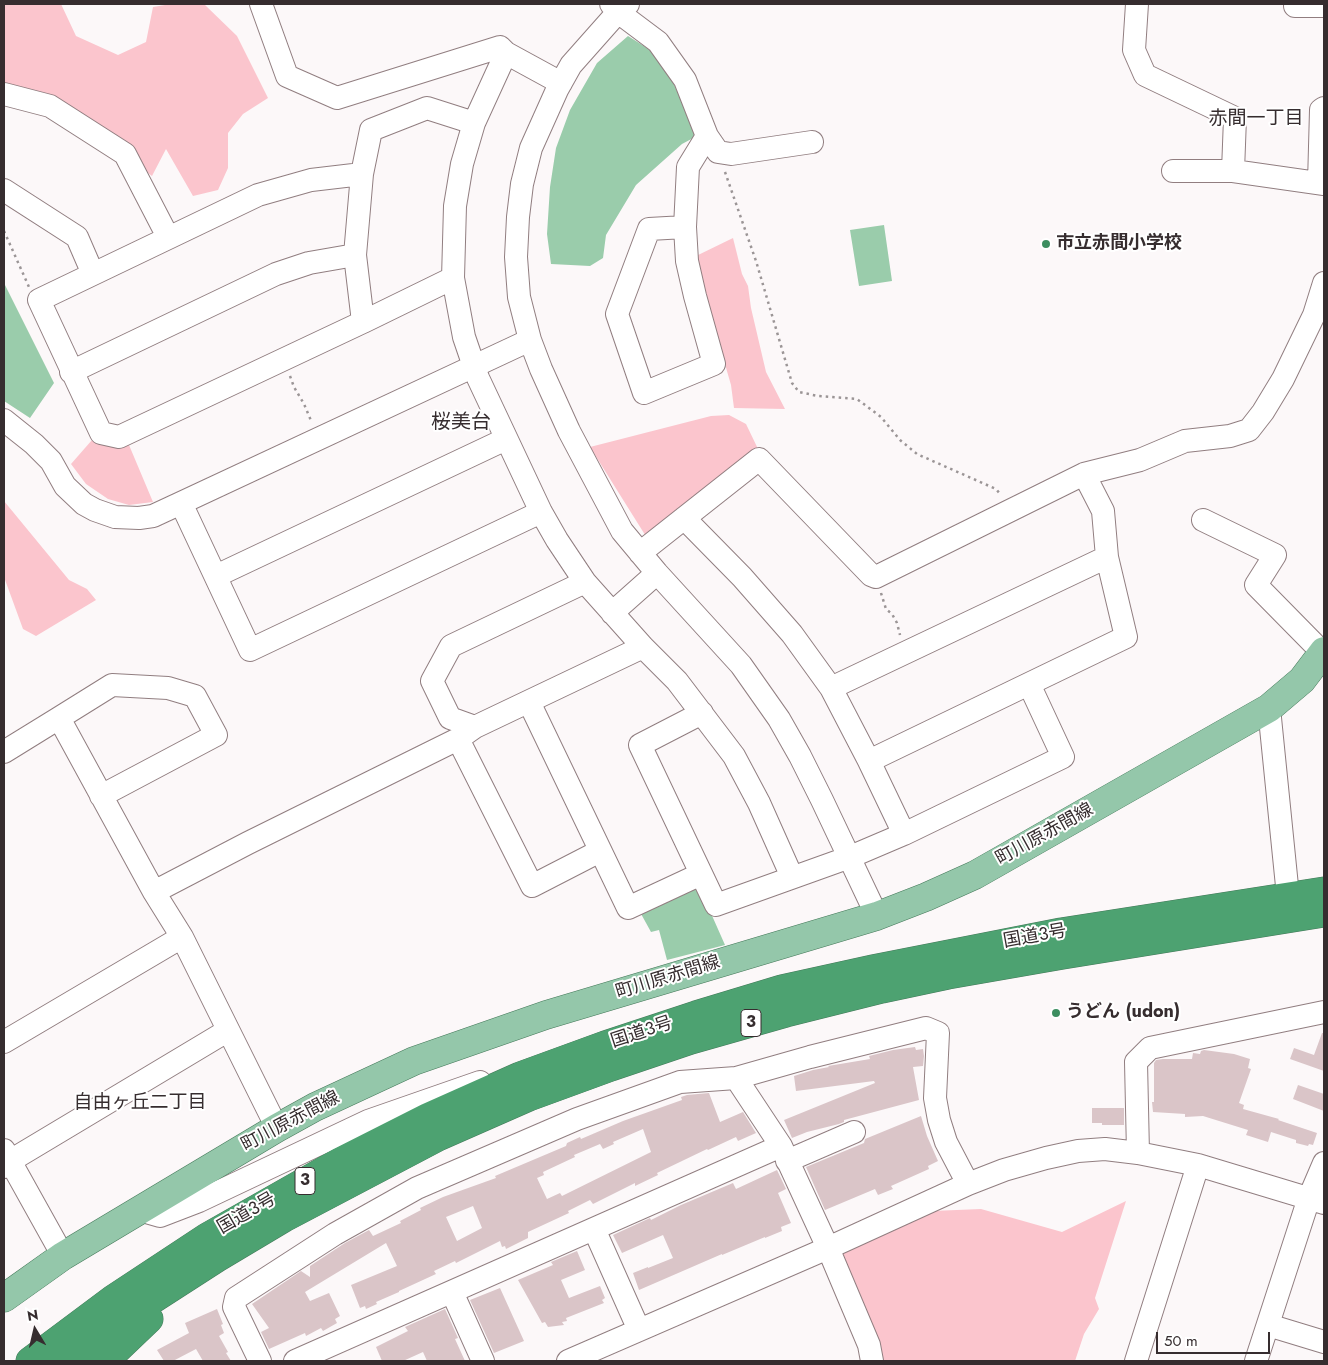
<!DOCTYPE html>
<html>
<head>
<meta charset="utf-8">
<style>
  body { margin:0 }
  #map { position:relative; width:1328px; height:1365px; overflow:hidden; background:#fcf8f9; font-family:Jost,sans-serif }
  canvas { display:block }
  .frame { position:absolute; inset:0; border:5px solid #362d2f; pointer-events:none }
  .north { position:absolute; left:10px; top:1305px; width:50px; height:50px; -webkit-text-stroke:4px #fff; paint-order:stroke; rotate:351deg; font-size:14px; font-weight:700; line-height:20px; text-align:center; color:#362d2f }
  .north::after { content:''; display:block; margin:auto; width:18px; height:22px; background:#362d2f; clip-path:polygon(50% 0,100% 100%,50% 72%,0 100%) }
  .scale { position:absolute; left:1156px; top:1332px; width:114px; height:22px; box-sizing:border-box; border:2px solid #362d2f; border-top:0; padding-left:6px; font-size:15px; line-height:18px; white-space:nowrap; color:#362d2f; -webkit-text-stroke:4px #fff; paint-order:stroke }
</style>
</head>
<body>
<div id="map">
<canvas width="1328" height="1365"></canvas>
<div class="frame"></div>
<div class="north">N</div>
<div class="scale">50 m</div>
</div>
<script>
const context = document.querySelector('canvas').getContext('2d');
context.lineJoin = 'round';
function fillPath(path, color) { context.fillStyle = color; context.fill(path, 'evenodd'); }
const poly = rows => new Path2D(rows.map(r => 'M' + r).join(''));
function strokePath(path, color, width, dash) { context.strokeStyle = color; context.lineWidth = width; context.lineCap = dash ? 'butt' : 'round'; context.setLineDash(dash || []); context.stroke(path); }
function label(font, color, halo, rows, align = 'center') {
  context.font = font + ' Jost,"Noto Sans JP",sans-serif'; context.lineWidth = 4; context.setLineDash([]); context.textBaseline = 'middle'; context.strokeStyle = halo; context.fillStyle = color; for (const [text, x, y, turn = 0] of rows) {
    context.save(); context.translate(x, y); context.rotate((+turn || 0) * Math.PI / 180); context.textAlign = isNaN(turn) ? turn : align; if (halo) context.strokeText(text, 0, 0); context.fillText(text, 0, 0); context.restore();
  }
}
fillPath(poly([
  [4,4,61,4,76,36,118,55,146,42,153,7,171,4,204,4,237,36,268,98,243,114,228,133,228,168,218,190,193,196,166,149,152,176,45,93,4,83],
  [733,238,742,274,748,286,751,308,766,372,785,409,734,408,731,385,694,257],
  [729,415,746,424,759,451,647,538,590,447,711,416],
  [92,440,115,447,129,445,153,502,129,505,108,499,86,484,71,464],
  [4,501,69,580,87,589,96,600,36,636,23,629,4,577],
  [1126,1201,1095,1298,1099,1309,1084,1334,1075,1361,886,1361,864,1354,840,1257,850,1239,908,1212,981,1209,1062,1232]
]), '#fbc5cd');
fillPath(poly([
  [628,36,655,53,668,71,697,136,682,144,636,185,606,235,603,258,590,266,551,264,547,234,550,187,556,148,570,110,597,63],
  [884,225,892,281,859,286,850,230],
  [4,283,54,383,30,418,4,401],
  [689,887,702,893,725,945,667,960,659,930,651,932,640,912]
]), '#9accab');
fillPath(poly([
  [1322,1033,1324,1033,1324,1071,1290,1059,1294,1048,1314,1055],
  [915,1047,916,1050,923,1049,924,1056,923,1066,913,1067,919,1100,844,1120,844,1122,839,1124,807,1132,792,1138,784,1120,875,1083,874,1081,796,1091,794,1076,813,1070,829,1067,828,1066,870,1059,869,1056,893,1050],
  [1204,1050,1234,1054,1250,1059,1248,1068,1251,1069,1239,1103,1244,1105,1243,1109,1279,1119,1278,1120,1317,1133,1313,1145,1309,1144,1308,1146,1296,1143,1296,1140,1271,1132,1268,1142,1246,1135,1248,1130,1203,1116,1185,1117,1185,1114,1153,1112,1152,1102,1154,1102,1154,1063,1156,1060,1163,1059,1192,1059,1193,1053,1200,1054,1201,1051],
  [1298,1085,1324,1094,1324,1111,1293,1099],
  [709,1093,720,1122,743,1112,756,1133,738,1141,736,1137,708,1150,707,1149,657,1173,658,1175,635,1186,635,1183,593,1204,590,1200,568,1211,569,1213,528,1232,528,1238,506,1249,505,1246,502,1247,500,1241,456,1263,455,1261,434,1271,436,1274,399,1291,399,1292,376,1302,377,1304,366,1309,365,1306,360,1308,351,1285,397,1266,386,1243,305,1292,310,1301,329,1293,340,1316,335,1319,337,1323,323,1331,321,1328,306,1336,305,1333,269,1349,261,1332,269,1328,252,1304,301,1271,310,1277,310,1266,345,1243,369,1230,373,1236,401,1223,400,1221,421,1210,420,1208,443,1197,496,1178,495,1176,566,1146,567,1143,580,1137,581,1139,623,1121,682,1100,681,1097,687,1095],
  [643,1129,651,1152,562,1196,560,1193,547,1199,537,1178,544,1175,543,1172,575,1157,574,1155,600,1144,603,1149,614,1144,613,1142],
  [473,1206,482,1228,457,1241,446,1217],
  [1092,1108,1124,1108,1124,1125,1102,1125,1102,1123,1092,1123],
  [921,1116,927,1136,938,1161,928,1166,929,1169,891,1186,893,1189,878,1195,875,1189,825,1210,806,1167,864,1143,865,1139],
  [777,1170,786,1189,778,1193,791,1223,781,1227,782,1231,765,1238,765,1237,722,1255,722,1254,639,1290,633,1273,648,1267,648,1268,673,1258,663,1235,622,1253,613,1235,650,1218,651,1220,681,1205,733,1183,736,1189],
  [577,1251,585,1270,561,1280,569,1298,600,1286,605,1298,602,1300,604,1303,566,1318,567,1321,562,1322,564,1325,548,1327,545,1322,542,1323,518,1280,553,1265,551,1262],
  [500,1288,524,1341,494,1353,470,1300],
  [217,1309,223,1324,221,1325,224,1333,219,1336,228,1352,226,1353,231,1361,203,1361,196,1349,173,1361,164,1361,157,1350,189,1333,185,1323],
  [445,1309,458,1338,455,1339,465,1361,427,1361,423,1352,403,1361,382,1361,376,1347,408,1331,405,1327]
]), '#dac5c8');
const minor = poly([
  [261,4,287,76,337,98,500,47,506,53],
  [611,4,618,12,658,42,685,80,707,136,718,152,731,154,812,142],
  [628,4,618,12,571,65,557,90,531,148,522,184,518,217,516,257,519,297,530,340,541,369,569,431,622,531,657,573,741,665,779,719,800,756,822,800,877,916],
  [1137,4,1134,50,1145,75,1235,118,1233,171],
  [1295,6,1324,6],
  [561,83,506,53,474,123,462,164,455,206,453,278,464,337,478,378,541,512,557,540,585,582,643,647,677,681,734,756,759,803,792,877],
  [4,94,50,106,125,154,168,237],
  [1173,171,1233,171,1324,184],
  [362,174,311,180,258,195,39,300,101,433,119,437,363,322],
  [1319,183,1321,110,1324,108],
  [4,190,77,237,93,274],
  [685,227,687,261,695,296,714,364,644,393,617,314,649,229,685,227,688,167,707,136],
  [453,278,363,322,355,255,362,174,371,130,427,108,474,123],
  [71,372,276,274,309,263,355,255],
  [4,420,34,444,51,461,65,486,84,504,95,510,115,517,139,518,153,516,181,503,530,340],
  [181,503,250,650,541,512],
  [684,518,742,577,792,634,831,688,869,761,904,834,1063,757,1029,684],
  [1203,520,1275,555,1256,585,1323,653],
  [640,553,759,459,871,575,876,577,1084,474,1140,460,1185,441,1230,436,1249,430,1263,412,1283,379,1314,315,1324,283],
  [216,576,506,439],
  [585,582,451,646,432,681,450,718,475,727,643,647],
  [612,613,657,573],
  [831,688,1107,557],
  [529,702,628,908,701,874],
  [1269,708,1288,896],
  [702,713,640,745,716,905,850,857,904,834],
  [59,718,112,685,168,688,195,696,216,735,101,796],
  [458,739,532,886,600,851],
  [4,752,59,718,154,892,182,937,277,1128],
  [869,761,1126,637,1107,557,1103,511,1084,474],
  [154,892,248,843,458,739,475,727],
  [4,1042,182,937],
  [736,1078,781,1146,828,1248,869,1345,872,1361],
  [4,1150,63,1256],
  [1138,1153,1136,1062,1150,1048,1324,1012],
  [787,1161,854,1132],
  [4,1167,10,1161,227,1031],
  [139,1210,160,1216,199,1201,368,1121,480,1082],
  [594,1229,639,1330],
  [452,1292,483,1361],
  [1268,1325,1324,1342],
  [260,1361,234,1307,236,1298,335,1234,417,1188,577,1119,680,1082,736,1078,810,1057,926,1028,938,1033,935,1098,939,1120,946,1142,968,1184],
  [295,1361,781,1146],
  [568,1361,828,1248,968,1184,1004,1170,1046,1158,1078,1151,1105,1149,1138,1153,1198,1165,1324,1203],
  [1136,1361,1198,1165],
  [1256,1361,1309,1198,1324,1163]
]);
const major = poly([
  [4,1298,63,1256,277,1128,315,1107,414,1061,546,1015,877,916,926,897,975,875,1269,708,1302,680,1324,651]
]);
const highway = poly([
  [30,1361,113,1299,207,1237,341,1161,428,1117,520,1076,605,1045,696,1015,782,989,873,969,1061,932,1324,891],
  [67,1361,127,1316,217,1258,284,1218,438,1137,529,1097,611,1067,691,1040,786,1013,882,989,948,975,1063,955,1324,913],
  [105,1361,149,1319]
]);
strokePath(minor, '#917e80', 24);
strokePath(major, '#45795a', 29);
strokePath(highway, '#45795a', 29);
strokePath(poly([
  [725,172,756,261,792,383,799,392,818,396,857,399,881,417,900,440,917,454,996,489,1001,495],
  [4,231,29,287],
  [290,376,294,387,304,404,312,423],
  [881,593,886,609,892,614,897,623,900,635]
]), '#9b9596', 2.5, [2.5, 4]);
strokePath(minor, '#fff', 22);
strokePath(major, '#94c7aa', 28);
strokePath(highway, '#4da271', 28);
for (const [x, y, r, color] of [
  [1046,244,5,"#3c8e60"],
  [1056,1013,5,"#3c8e60"]
]) { const dot = new Path2D(); dot.arc(x, y, r, 0, 2 * Math.PI); context.fillStyle = color; context.fill(dot); strokePath(dot, '#fff', 2); }
for (const [x, y, w] of [
  [751,1023,20],
  [305,1181,20]
]) { const box = new Path2D(); box.roundRect(x - w / 2, y - 13.5, w, 27, 4); context.fillStyle = '#fff'; context.fill(box); strokePath(box, '#362d2f', 1); }
label('bold 16px', '#362d2f', null, [
  ["3",751,1023],
  ["3",305,1181]
]);
label('bold 18px', '#362d2f', '#fff', [
  ["市立赤間小学校",1056,244],
  ["うどん (udon)",1066,1013]
], 'left');
label('18px', '#362d2f', '#fff', [
  ["町川原赤間線",1045,835,-29],
  ["国道3号",1035,937,-10],
  ["町川原赤間線",668,978,-17],
  ["国道3号",642,1033,-18],
  ["町川原赤間線",291,1122,-28],
  ["国道3号",247,1214,-30]
]);
label('19px', '#362d2f', '#fff', [
  ["赤間一丁目",1256,119],
  ["自由ヶ丘二丁目",140,1103]
]);
label('20px', '#362d2f', '#fff', [
  ["桜美台",461,423]
]);
</script>
</body>
</html>
